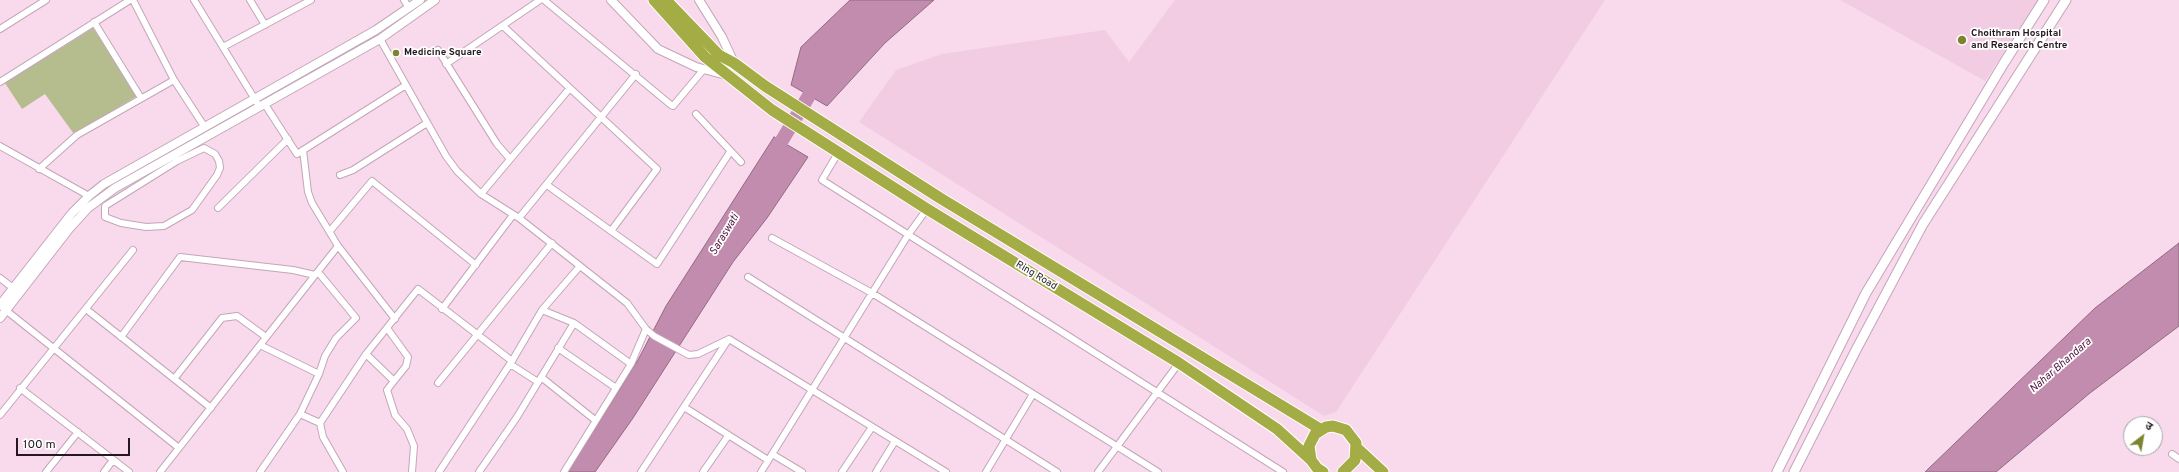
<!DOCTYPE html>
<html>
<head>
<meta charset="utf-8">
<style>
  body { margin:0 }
  #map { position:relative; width:2179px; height:472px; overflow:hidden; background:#f9daec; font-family:Overpass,"Noto Sans Devanagari",sans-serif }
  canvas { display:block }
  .north { position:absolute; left:2123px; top:416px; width:40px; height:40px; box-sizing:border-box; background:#fff; border:1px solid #a7a3a6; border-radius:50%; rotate:31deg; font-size:11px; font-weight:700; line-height:16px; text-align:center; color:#241920 }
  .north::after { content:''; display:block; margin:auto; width:14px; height:18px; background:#7c8430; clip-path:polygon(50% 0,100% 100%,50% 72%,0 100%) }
  .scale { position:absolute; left:16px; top:438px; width:114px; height:18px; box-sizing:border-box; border:2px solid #241920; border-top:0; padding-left:5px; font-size:12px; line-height:14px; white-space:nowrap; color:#241920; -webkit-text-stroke:3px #fff; paint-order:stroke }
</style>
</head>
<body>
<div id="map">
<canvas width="2179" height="472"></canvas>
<div class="north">उ</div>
<div class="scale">100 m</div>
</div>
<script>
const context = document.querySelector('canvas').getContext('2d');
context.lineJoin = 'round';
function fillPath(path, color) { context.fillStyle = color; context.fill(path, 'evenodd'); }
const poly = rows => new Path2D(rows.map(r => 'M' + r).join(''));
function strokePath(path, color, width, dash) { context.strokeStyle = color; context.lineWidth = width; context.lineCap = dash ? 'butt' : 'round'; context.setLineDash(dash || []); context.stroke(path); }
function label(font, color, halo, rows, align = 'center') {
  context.font = font + ' Overpass,sans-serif'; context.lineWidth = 3.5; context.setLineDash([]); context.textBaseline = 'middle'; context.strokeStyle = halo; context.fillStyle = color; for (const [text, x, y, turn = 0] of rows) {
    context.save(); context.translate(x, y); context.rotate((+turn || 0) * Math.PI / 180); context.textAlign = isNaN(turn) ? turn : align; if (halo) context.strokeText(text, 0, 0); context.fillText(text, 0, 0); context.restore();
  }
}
fillPath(poly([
  [1175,0,1605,0,1336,412,1324,416,859,122,896,70,942,54,1105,30,1129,62],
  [1840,0,2038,0,1985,81]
]), '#f2cce3');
fillPath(poly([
  [93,28,137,96,74,134,45,94,22,109,5,83]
]), '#b5bc8e');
const water = poly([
  [850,0,934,0,885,43,827,106,791,85,801,47,850,0],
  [774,137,808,157,767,218,733,262,633,418,595,472,568,472,638,360,666,306,774,137],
  [2179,243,2179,326,2090,393,1996,472,1925,472,2095,308,2179,243]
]);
fillPath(water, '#c18cad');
strokePath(water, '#926a83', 1);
strokePath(poly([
  [772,157,819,79]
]), '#c18cad', 14);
const minor = poly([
  [133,0,174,80,204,126],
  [194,0,259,106],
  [250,0,265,25],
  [404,0,409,8],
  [544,0,671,105,673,106,704,69],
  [94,22,141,98],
  [503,26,657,169,611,231],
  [0,29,46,0],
  [380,39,446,156,457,171,481,194,519,218,627,303,646,329,654,336,689,355,698,354,729,339,946,472],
  [223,47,311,0],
  [438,50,497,144,510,159],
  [446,64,540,0],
  [0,82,130,0],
  [264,103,297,154,406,85],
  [696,114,741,162],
  [0,146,89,196],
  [303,150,308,192,312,203,338,246,395,319],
  [838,153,822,180,1283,472],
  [174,154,177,161,105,206,105,217,121,223,146,227,164,226,192,210,217,175,220,168,219,161,215,154,204,148,177,161],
  [39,169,77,135,174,80],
  [340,175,353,170,427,123],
  [547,185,657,264,730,152],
  [481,194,570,88],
  [218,208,288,139],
  [519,218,636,74],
  [330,231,372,181,476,265],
  [772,238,872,293,1158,472],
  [748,277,1057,472],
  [0,278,13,288],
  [3,308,179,448],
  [86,309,211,408],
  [442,309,513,215],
  [542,310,574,323,631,364],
  [387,328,408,357,406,366,394,381],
  [121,337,180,257,293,270,315,275],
  [260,345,319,374,325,356,336,338,356,318,318,272],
  [558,348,616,388],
  [510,364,538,382],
  [541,377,595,420],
  [174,379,222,318,237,316,266,337],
  [438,383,552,243],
  [20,388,129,472],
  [684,407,768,460],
  [300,414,320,423,323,437,343,472],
  [0,415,133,250],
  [320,423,366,354],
  [772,454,802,472],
  [2172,454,2179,459],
  [46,472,78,432],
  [104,472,113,460],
  [160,472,338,246],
  [260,472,300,414,319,374],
  [412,472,414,446,407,429,395,415,387,390,394,381,366,354,418,289,512,361],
  [439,472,512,361,542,310,580,266],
  [479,472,517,417,574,323],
  [564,472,631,364,646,329],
  [641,472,728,340],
  [703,472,728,436],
  [761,472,908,235,927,209],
  [842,472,872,427],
  [876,472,895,441],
  [986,472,1033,394],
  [1098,472,1179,363]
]);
const tertiary = poly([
  [611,0,658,49,696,67,726,75,734,63,722,37,699,0],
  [0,305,72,213,89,196,104,184,376,30,420,0],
  [0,318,69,229,88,208,115,188,380,39,435,0]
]);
const secondary = poly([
  [1777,472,1866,293,2004,63,2044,0],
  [1794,472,1856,350,1923,224,2066,0]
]);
const trunk = poly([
  [654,0,705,57,772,110,927,209,1179,363,1277,429,1311,460],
  [666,0,719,55,734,63,765,86,940,198,1320,429],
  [1357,448,1383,472],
  [1323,472,1317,468,1311,460,1309,446,1315,434,1326,427,1333,426,1346,430,1356,443,1355,460,1343,472]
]);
strokePath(minor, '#c3a6b8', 8);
strokePath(tertiary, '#c3a6b8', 10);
strokePath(secondary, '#c3a6b8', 11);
strokePath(trunk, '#fff', 13);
strokePath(minor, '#fff', 6);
strokePath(tertiary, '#fff', 8);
strokePath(secondary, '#fff', 9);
strokePath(trunk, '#a4ac46', 11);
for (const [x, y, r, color] of [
  [1962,40,5,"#7c8430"],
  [396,53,4,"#7c8430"]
]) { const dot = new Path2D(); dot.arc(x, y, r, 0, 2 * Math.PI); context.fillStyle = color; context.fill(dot); strokePath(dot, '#fff', 1.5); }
label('bold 10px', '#241920', '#fff', [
  ["Choithram Hospital",1971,34],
  ["and Research Centre",1971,46],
  ["Medicine Square",404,53]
], 'left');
label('10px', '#241920', '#fff', [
  ["Ring Road",1036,276,31]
]);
label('italic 11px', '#531340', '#fff', [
  ["Saraswati",725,235,-59],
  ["Nahar Bhandara",2061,366,-41]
]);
</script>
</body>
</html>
